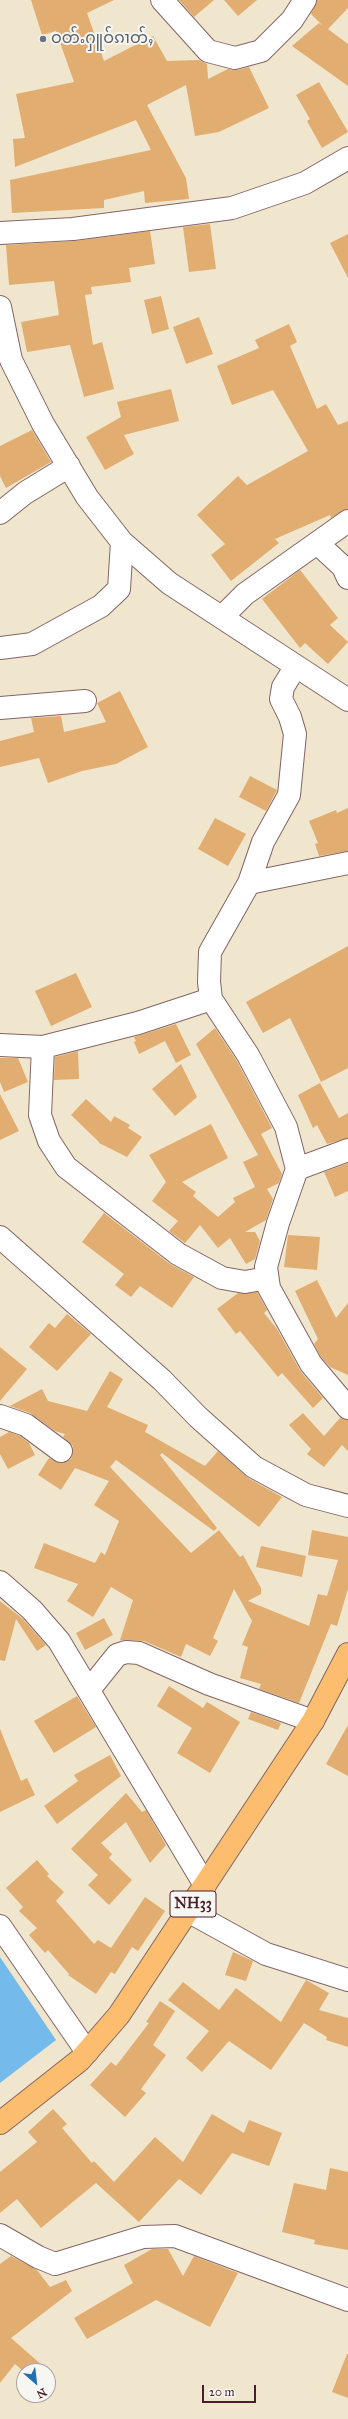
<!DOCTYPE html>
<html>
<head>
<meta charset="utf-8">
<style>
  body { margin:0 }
  #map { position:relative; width:348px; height:2419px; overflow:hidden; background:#f0e6ce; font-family:"IM FELL Great Primer",serif }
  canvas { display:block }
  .north { position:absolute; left:16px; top:2363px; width:40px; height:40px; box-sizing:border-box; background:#f6f6f2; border:1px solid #b1a0a2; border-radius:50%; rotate:152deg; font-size:11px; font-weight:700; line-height:16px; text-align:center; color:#4a1f2b }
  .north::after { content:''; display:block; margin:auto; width:14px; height:18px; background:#1f6fb2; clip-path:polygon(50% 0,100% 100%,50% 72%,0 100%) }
  .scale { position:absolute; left:202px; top:2385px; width:54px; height:18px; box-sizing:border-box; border:2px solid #4a1f2b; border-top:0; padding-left:5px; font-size:12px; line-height:14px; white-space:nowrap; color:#4a1f2b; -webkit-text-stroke:3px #f6f6f2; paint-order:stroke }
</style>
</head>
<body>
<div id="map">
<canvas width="348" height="2419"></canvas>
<div class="north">N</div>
<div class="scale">20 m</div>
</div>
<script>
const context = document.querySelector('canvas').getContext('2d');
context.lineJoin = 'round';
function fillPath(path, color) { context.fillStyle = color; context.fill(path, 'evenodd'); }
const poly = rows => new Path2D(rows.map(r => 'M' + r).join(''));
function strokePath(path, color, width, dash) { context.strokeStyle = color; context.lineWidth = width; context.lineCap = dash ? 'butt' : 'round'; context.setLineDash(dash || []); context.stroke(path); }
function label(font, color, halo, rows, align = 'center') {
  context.font = font + ' "IM FELL Great Primer","Noto Sans Myanmar",serif'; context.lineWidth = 4; context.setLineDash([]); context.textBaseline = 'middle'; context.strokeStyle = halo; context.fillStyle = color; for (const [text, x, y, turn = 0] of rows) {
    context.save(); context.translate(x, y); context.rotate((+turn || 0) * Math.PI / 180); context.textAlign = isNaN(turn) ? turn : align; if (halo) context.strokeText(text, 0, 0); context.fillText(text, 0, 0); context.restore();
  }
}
fillPath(poly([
  [0,1957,56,2040,0,2083]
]), '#74bbec');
fillPath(poly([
  [31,0,114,0,87,13,104,61,153,36,167,61,199,60,207,64,208,79,228,69,238,70,249,67,269,108,219,132,195,136,186,85,147,105,186,178,189,199,145,203,144,191,104,200,104,208,12,213,10,180,151,150,136,120,15,167,13,139,25,138,16,94,74,82,56,31,42,35],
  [179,0,214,0,194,17],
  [224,0,257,0,238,16],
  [317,0,348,0,348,8,328,29,348,44,348,86,292,46,319,23,324,27,311,14],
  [319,82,348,132,322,148,307,121,310,119,296,95],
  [210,224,216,269,189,272,183,227],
  [150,231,155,264,129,268,131,282,91,287,92,294,85,295,93,345,102,342,114,389,84,397,70,345,27,352,21,322,59,315,54,281,9,285,6,245,75,241],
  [348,234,348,278,330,243],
  [161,296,169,329,152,334,144,300],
  [199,317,213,354,186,364,173,327],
  [289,324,297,342,290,346,317,409,326,404,338,425,348,421,348,509,331,518,330,515,275,539,279,543,231,581,211,555,225,544,197,515,238,476,247,485,308,451,273,390,232,405,217,366,259,348,255,340],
  [171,389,179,421,124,435,134,454,105,470,86,437,121,417,117,402],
  [32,430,51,462,6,488,0,476,0,446],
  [300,570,338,618,330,625,348,642,328,664,305,643,300,648,262,599],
  [120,691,148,747,116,764,82,771,48,783,39,758,0,767,0,741,34,732,31,718,61,716,64,732,106,722,97,703],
  [250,776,277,790,266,811,239,797],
  [348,808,348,851,319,856,315,844,318,843,309,821,336,810,337,813],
  [215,818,246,834,228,866,198,849],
  [348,946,348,1068,321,1082,290,1018,263,1033,246,1002],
  [76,973,92,1007,51,1026,35,991],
  [176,1024,191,1055,176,1063,165,1041,139,1054,134,1042,136,1041,134,1037],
  [215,1028,237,1061,272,1128,261,1134,282,1174,279,1183,267,1189,273,1199,266,1220,245,1232,255,1232,260,1241,255,1259,246,1264,230,1238,218,1248,200,1225,185,1243,169,1231,178,1221,152,1201,166,1182,149,1155,211,1124,228,1158,182,1182,196,1192,193,1196,218,1217,235,1202,233,1198,255,1187,243,1162,258,1155,196,1044],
  [78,1051,79,1079,54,1080,55,1057],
  [0,1058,18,1058,28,1082,4,1092,0,1082],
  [181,1064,197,1097,175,1116,152,1089],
  [320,1083,339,1118,348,1113,348,1138,327,1144,317,1125,313,1128,298,1095],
  [0,1094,19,1131,0,1140],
  [86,1099,111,1122,114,1116,130,1125,128,1128,142,1137,127,1157,99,1143,99,1142,71,1115],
  [348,1163,348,1191,335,1197,324,1172],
  [104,1213,170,1264,194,1277,172,1308,140,1286,131,1297,115,1285,124,1274,82,1242],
  [288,1235,320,1237,317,1270,284,1267],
  [317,1280,336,1318,348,1303,348,1375,330,1367,321,1357,314,1344,318,1339,295,1291],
  [257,1292,267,1310,264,1313,277,1329,301,1372,323,1398,313,1408,282,1373,278,1377,240,1331,236,1334,217,1309,238,1293],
  [67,1314,91,1334,57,1371,29,1347,49,1323,55,1328],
  [0,1347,27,1369,0,1401],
  [110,1371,123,1379,107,1407,148,1425,145,1432,205,1466,218,1451,248,1478,282,1497,259,1527,162,1453,160,1455,217,1528,214,1531,116,1460,110,1467,191,1553,219,1530,240,1557,243,1555,261,1588,261,1594,248,1601,309,1626,318,1594,327,1596,338,1560,308,1555,312,1530,348,1537,348,1589,337,1626,331,1624,299,1703,259,1689,261,1684,240,1678,248,1647,242,1645,252,1621,234,1589,213,1638,218,1641,210,1656,186,1644,181,1657,144,1641,120,1640,133,1600,111,1587,93,1617,67,1601,78,1584,34,1568,44,1543,95,1563,101,1552,105,1555,119,1521,94,1505,109,1481,75,1468,61,1490,38,1475,49,1458,60,1463,71,1459,73,1446,63,1437,65,1434,55,1431,30,1413,10,1406,42,1389,48,1401,87,1411],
  [303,1413,324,1436,340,1418,348,1420,348,1451,342,1445,324,1467,307,1454,311,1449,289,1425],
  [9,1432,20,1436,29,1443,35,1455,8,1469,0,1454,0,1437],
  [261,1546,306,1556,302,1577,256,1567],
  [0,1601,23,1619,46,1645,37,1651,16,1619,5,1661,0,1660],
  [104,1618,113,1635,85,1650,76,1633],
  [169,1686,203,1708,207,1702,240,1722,210,1773,177,1753,192,1728,157,1706],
  [77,1696,96,1727,54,1753,34,1721],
  [251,1712,281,1723,278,1730,248,1719],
  [348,1725,348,1776,326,1764],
  [0,1729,21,1781,27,1778,35,1795,0,1812],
  [110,1755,121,1776,57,1824,44,1806,78,1781,74,1775],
  [126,1793,142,1812,146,1810,166,1845,150,1863,126,1822,101,1843,112,1854,109,1858,132,1880,109,1905,88,1885,98,1875,71,1849],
  [37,1860,49,1874,47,1876,64,1892,56,1901,94,1944,98,1940,111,1948,145,1897,165,1911,138,1951,132,1947,115,1974,111,1972,96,1994,68,1975,69,1974,48,1950,45,1953,29,1935,37,1928,19,1911,23,1907,6,1888],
  [233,1952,253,1961,246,1981,225,1975],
  [306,1980,329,1993,319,2010,348,2018,348,2047,326,2040,327,2037,304,2023,271,2070,229,2041,202,2072,186,2058,209,2031,168,2000,183,1982,219,2010,236,1988,281,2022],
  [160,2001,175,2011,153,2045,166,2055,141,2089,146,2093,125,2117,90,2085,111,2062,116,2066,149,2023,146,2022],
  [53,2109,67,2124,62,2128,92,2163,94,2161,114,2182,155,2137,183,2162,212,2114,244,2133,249,2120,282,2133,269,2166,232,2153,201,2195,179,2179,139,2222,96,2183,41,2228,17,2199,0,2213,0,2172,37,2142,28,2132],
  [330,2168,348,2172,348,2250,314,2244,315,2240,282,2232,294,2183,326,2190],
  [152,2249,168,2249,183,2276,194,2256,238,2273,210,2327,156,2300,87,2339,74,2318,133,2283,124,2265],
  [11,2256,37,2270,50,2287,66,2280,72,2291,11,2338,51,2373,48,2377,48,2371,24,2372,15,2364,0,2383,0,2264],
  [347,2354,348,2354,348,2398,332,2392]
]), '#e2ad71');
const street = poly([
  [162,0,208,51,235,58,261,51,292,20,305,0],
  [0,233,73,229,232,208,305,183,348,158],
  [0,307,11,360,43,424,87,497,122,542,169,583,348,700],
  [0,513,25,493,69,466],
  [317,543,343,567,348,578],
  [222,617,245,594,348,521],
  [0,648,32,644,101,606,119,589,122,542],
  [0,708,85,701],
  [348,863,249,883,210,952,209,982,211,999,248,1055,286,1127,297,1169,278,1223,266,1267,269,1288,311,1364,348,1408],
  [249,883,263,842,289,795,295,734,290,717,281,699,283,687,296,666],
  [0,1045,43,1047,138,1023,211,999],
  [43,1047,40,1115,49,1141,66,1167,178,1254,222,1278,245,1282,267,1278],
  [297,1169,348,1150],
  [0,1237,162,1380,198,1417,254,1467,306,1495,348,1506],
  [0,1416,26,1425,61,1451],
  [0,1582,32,1610,59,1641,205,1885],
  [89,1690,117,1655,126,1652,139,1653,209,1684,313,1721],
  [188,1911,266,1954,348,1980],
  [0,1926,87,2052],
  [0,2235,38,2257,55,2264,143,2237,175,2236,348,2300]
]);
const highway = poly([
  [0,2123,80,2060,119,2015,313,1721,348,1654]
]);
strokePath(street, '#846564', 24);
strokePath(highway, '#846564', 24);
strokePath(street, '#fff', 22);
strokePath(highway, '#fcbd6f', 22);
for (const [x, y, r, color] of [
  [43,39,4,"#6b7280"]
]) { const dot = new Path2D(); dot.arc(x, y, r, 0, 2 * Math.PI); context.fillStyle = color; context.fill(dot); strokePath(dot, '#f6f6f2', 1.5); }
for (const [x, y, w] of [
  [193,1904,46]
]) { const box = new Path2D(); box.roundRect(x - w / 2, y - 13, w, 26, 3); context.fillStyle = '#f6f6f2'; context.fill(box); strokePath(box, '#4a1f2b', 1); }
label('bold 15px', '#4a1f2b', null, [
  ["NH33",193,1904]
]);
label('16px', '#5b616d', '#f6f6f2', [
  ["ဝတ်ႉႁူဝ်ၵၢတ်ႇ",51,39]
], 'left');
</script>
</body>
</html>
